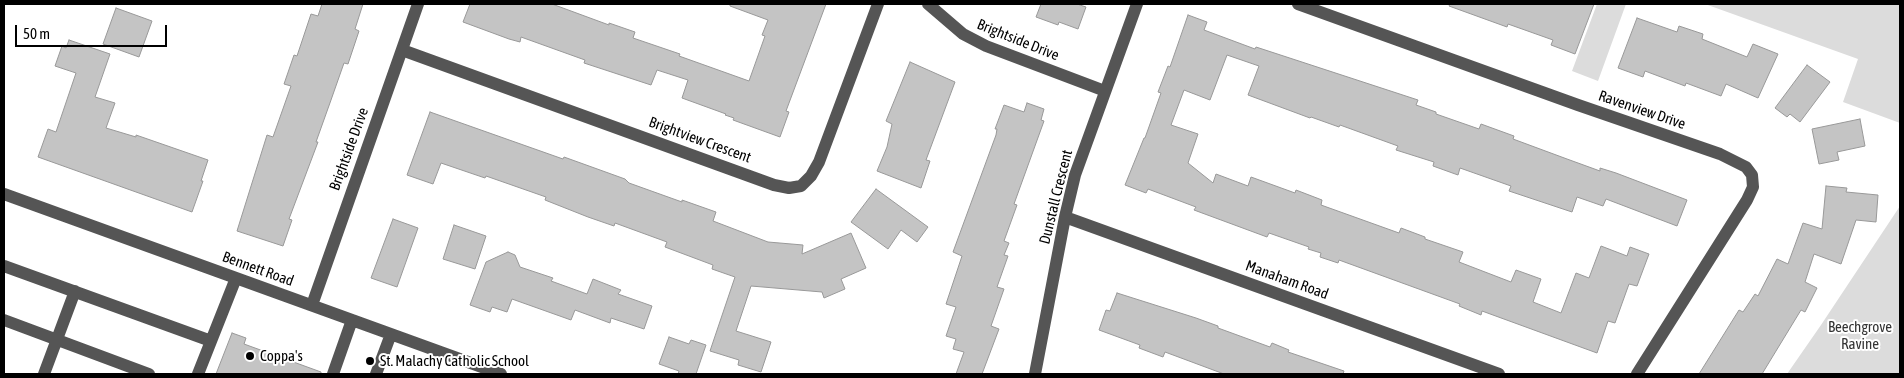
<!DOCTYPE html>
<html>
<head>
<meta charset="utf-8">
<style>
  body { margin:0 }
  #map { position:relative; width:1904px; height:378px; overflow:hidden; background:#fff; font-family:"Asap Condensed",sans-serif }
  canvas { display:block }
  .frame { position:absolute; inset:0; border:5px solid #000; pointer-events:none }
  .scale { position:absolute; left:15px; top:25px; width:152px; height:22px; box-sizing:border-box; border:2px solid #000; border-top:0; padding-left:6px; font-size:15px; line-height:18px; white-space:nowrap; color:#000; -webkit-text-stroke:4px #fff; paint-order:stroke }
</style>
</head>
<body>
<div id="map">
<canvas width="1904" height="378"></canvas>
<div class="frame"></div>
<div class="scale">50 m</div>
</div>
<script>
const context = document.querySelector('canvas').getContext('2d');
context.lineJoin = 'round';
function fillPath(path, color) { context.fillStyle = color; context.fill(path, 'evenodd'); }
const poly = rows => new Path2D(rows.map(r => 'M' + r).join(''));
function strokePath(path, color, width, dash) { context.strokeStyle = color; context.lineWidth = width; context.lineCap = dash ? 'butt' : 'round'; context.setLineDash(dash || []); context.stroke(path); }
function label(font, color, halo, rows, align = 'center') {
  context.font = font + ' "Asap Condensed",sans-serif'; context.lineWidth = 4; context.setLineDash([]); context.textBaseline = 'middle'; context.strokeStyle = halo; context.fillStyle = color; for (const [text, x, y, turn = 0] of rows) {
    context.save(); context.translate(x, y); context.rotate((+turn || 0) * Math.PI / 180); context.textAlign = isNaN(turn) ? turn : align; if (halo) context.strokeText(text, 0, 0); context.fillText(text, 0, 0); context.restore();
  }
}
fillPath(poly([
  [1597,4,1626,4,1598,81,1572,71],
  [1705,4,1900,4,1900,123,1843,102,1858,59],
  [1900,206,1900,374,1787,374,1821,325]
]), '#dcdcdc');
const building = poly([
  [322,4,363,4,355,29,359,31,348,64,344,63,331,100,316,142,318,142,289,219,292,220,283,246,237,231,267,135,273,137,291,86,284,84,294,55,297,56,311,14,318,16,322,4],
  [470,4,552,4,609,25,609,23,635,32,633,38,680,54,679,56,749,81,765,36,762,35,768,20,730,6,730,4,826,4,786,111,789,112,780,137,733,120,734,118,725,115,726,114,682,98,688,80,657,70,651,85,584,63,585,60,521,37,520,42,509,39,463,22,470,4],
  [1041,4,1077,4,1086,7,1078,29,1059,22,1058,25,1036,17,1041,4],
  [1450,4,1594,4,1575,54,1551,45,1553,40,1508,24,1507,27,1449,6,1450,4],
  [116,8,152,21,139,57,103,44,116,8],
  [1188,15,1207,22,1204,30,1255,49,1256,47,1418,100,1416,105,1436,112,1436,114,1479,129,1481,124,1514,136,1513,139,1567,159,1600,171,1600,168,1616,173,1687,200,1677,226,1606,199,1603,206,1577,197,1572,212,1509,191,1511,186,1460,168,1458,175,1433,166,1434,162,1396,150,1398,146,1340,125,1339,127,1311,117,1310,118,1248,95,1259,66,1227,55,1210,100,1184,90,1171,125,1198,134,1188,163,1213,183,1216,174,1248,186,1251,177,1295,193,1296,190,1322,200,1321,205,1399,233,1401,228,1425,237,1425,239,1463,252,1459,262,1511,282,1516,270,1541,279,1533,302,1561,313,1576,273,1589,278,1601,246,1627,256,1630,247,1649,254,1637,286,1629,284,1615,323,1608,321,1597,353,1482,311,1481,315,1459,306,1460,304,1339,260,1338,263,1320,257,1321,253,1308,249,1309,247,1269,233,1267,237,1194,210,1196,207,1148,189,1146,193,1125,185,1144,138,1145,138,1161,93,1158,92,1168,66,1170,67,1188,15],
  [1637,18,1677,32,1679,26,1703,34,1702,39,1747,57,1753,44,1778,54,1758,98,1726,84,1721,96,1686,83,1685,86,1645,71,1643,77,1618,68,1637,18],
  [69,40,110,54,95,97,115,103,106,128,136,137,136,135,208,160,201,181,203,181,192,212,38,157,48,129,56,132,76,73,55,66,62,46,66,48,69,40],
  [910,62,955,82,926,160,930,161,921,188,877,171,887,147,892,124,886,121,910,62],
  [1807,65,1830,82,1800,122,1790,114,1787,117,1775,108,1807,65],
  [1027,103,1044,109,1041,120,1044,121,1014,204,1017,205,1004,241,1009,243,1004,255,1008,256,997,287,1004,289,991,326,999,329,982,374,956,374,964,352,953,349,956,339,946,336,956,307,946,304,962,256,953,252,996,135,997,129,995,129,1004,105,1024,112,1027,103],
  [430,112,563,159,564,157,625,179,629,183,682,202,682,200,716,212,713,221,768,242,803,245,802,254,851,233,866,268,841,279,845,289,824,298,822,292,751,286,736,331,771,342,761,372,738,365,739,360,710,351,735,277,712,269,713,265,665,247,667,242,615,223,614,226,588,217,545,200,546,197,486,176,485,178,441,163,433,184,407,175,430,112],
  [1860,119,1865,146,1837,152,1839,160,1819,164,1812,129,1860,119],
  [1826,186,1847,188,1846,192,1878,195,1876,222,1856,220,1841,264,1814,254,1805,282,1817,288,1805,312,1801,310,1762,374,1699,374,1739,310,1743,312,1755,294,1758,296,1777,259,1788,264,1803,223,1822,229,1826,186],
  [876,189,928,227,917,242,901,230,888,249,851,222,876,189],
  [393,219,418,228,397,287,371,278,393,219],
  [454,225,486,236,475,269,443,259,454,225],
  [508,252,515,255,520,267,553,278,551,281,587,294,593,279,621,290,618,294,652,306,644,329,611,318,610,323,575,310,571,320,512,299,507,312,492,307,490,312,470,305,486,262,508,252],
  [1117,293,1196,318,1218,326,1218,328,1270,347,1272,343,1289,350,1288,352,1344,371,1343,374,1224,374,1165,352,1163,357,1139,348,1140,345,1099,330,1106,310,1110,311,1117,293],
  [232,333,246,338,244,344,321,372,321,374,216,374,232,333],
  [669,337,689,344,691,340,706,345,696,374,678,374,679,371,659,364,669,337]
]);
fillPath(building, '#c4c4c4');
strokePath(building, '#999', 1);
strokePath(poly([
  [928,4,963,34,986,46,1105,91],
  [1298,4,1578,105,1720,154,1746,167,1752,175,1753,187,1747,200,1637,374],
  [402,50,774,185,789,188,801,186,811,176,819,162,878,4],
  [4,194,501,374],
  [1065,217,1499,374],
  [4,266,211,341],
  [312,305,418,4],
  [4,320,149,374],
  [44,374,75,291],
  [198,374,236,278],
  [333,374,352,320],
  [376,374,391,334],
  [1035,374,1065,217,1075,175,1137,4]
]), '#555', 12);
for (const [x, y, r, color] of [
  [250,356,5,"#000"],
  [370,361,5,"#000"]
]) { const dot = new Path2D(); dot.arc(x, y, r, 0, 2 * Math.PI); context.fillStyle = color; context.fill(dot); strokePath(dot, '#fff', 2); }
label('15px', '#000', '#fff', [
  ["Brightside Drive",1018,40,22],
  ["Ravenview Drive",1642,110,19],
  ["Brightview Crescent",700,140,20],
  ["Brightside Drive",349,149,-70],
  ["Dunstall Crescent",1056,197,-76],
  ["Bennett Road",258,269,20],
  ["Manaham Road",1287,280,20]
]);
label('15px', '#333', '#fff', [
  ["Beechgrove",1860,327],
  ["Ravine",1860,344]
]);
label('15px', '#000', '#fff', [
  ["Coppa's",260,356],
  ["St. Malachy Catholic School",380,361]
], 'left');
</script>
</body>
</html>
